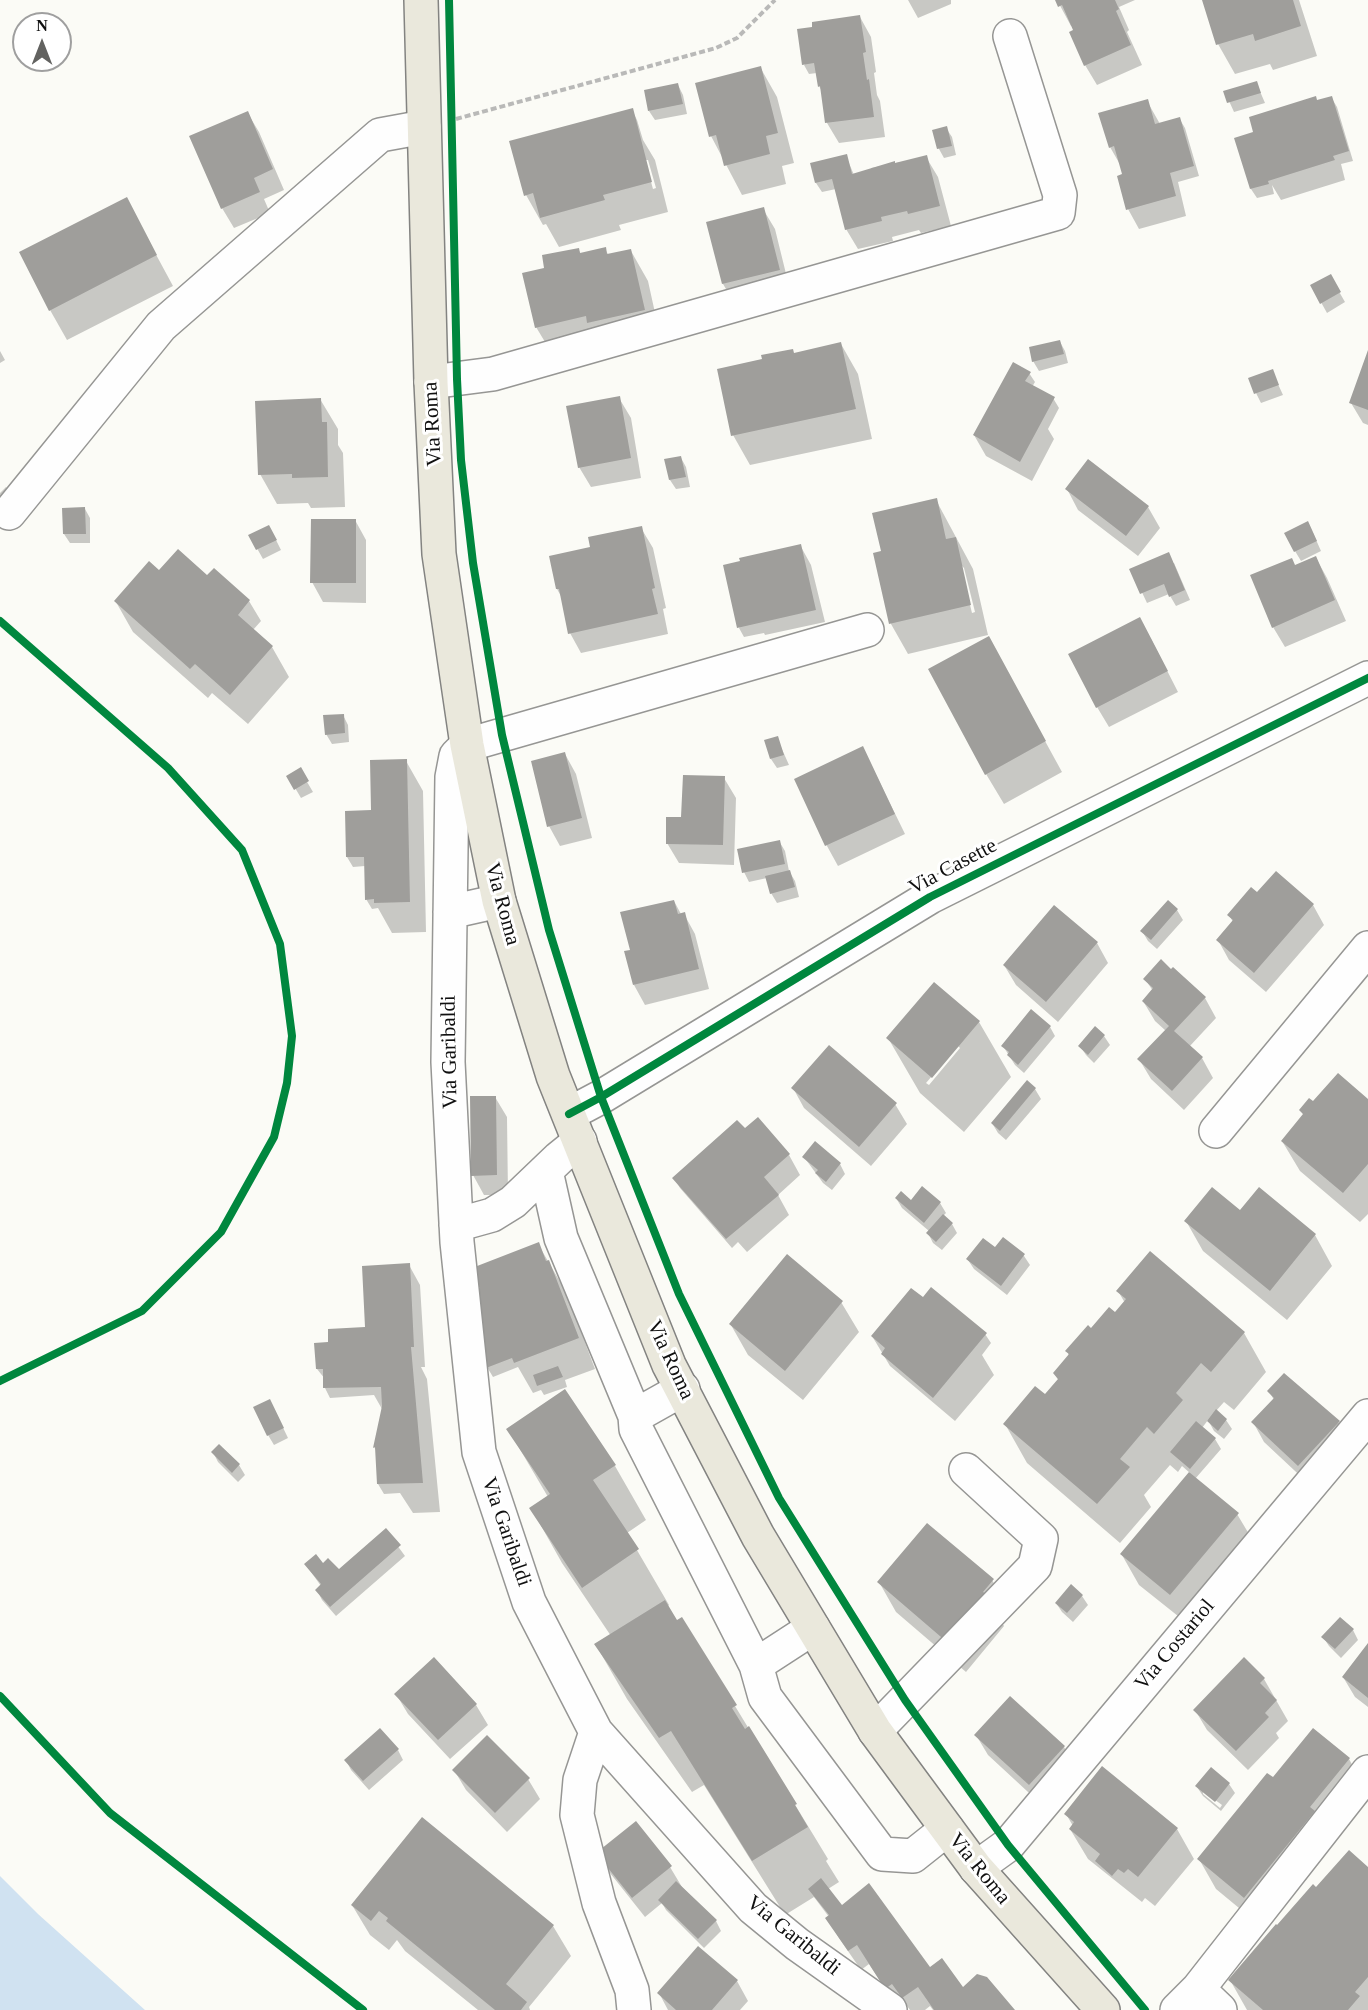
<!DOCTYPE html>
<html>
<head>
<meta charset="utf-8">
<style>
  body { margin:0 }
  #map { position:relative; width:1368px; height:2010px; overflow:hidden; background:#fbfbf6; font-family:Georgia,serif }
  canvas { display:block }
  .north { position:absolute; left:12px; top:12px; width:60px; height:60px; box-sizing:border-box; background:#fff; border:2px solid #9f9f9f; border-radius:50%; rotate:0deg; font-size:16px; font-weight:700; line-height:24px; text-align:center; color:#101010 }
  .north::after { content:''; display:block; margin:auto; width:21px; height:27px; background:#626260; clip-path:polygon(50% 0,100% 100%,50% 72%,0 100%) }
</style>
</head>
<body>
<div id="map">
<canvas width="1368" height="2010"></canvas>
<div class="north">N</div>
</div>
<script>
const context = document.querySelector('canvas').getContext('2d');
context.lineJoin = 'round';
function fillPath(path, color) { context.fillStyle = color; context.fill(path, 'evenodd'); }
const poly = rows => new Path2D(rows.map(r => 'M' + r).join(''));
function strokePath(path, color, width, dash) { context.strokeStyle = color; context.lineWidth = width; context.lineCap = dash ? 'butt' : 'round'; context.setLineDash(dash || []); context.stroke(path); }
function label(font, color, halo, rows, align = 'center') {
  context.font = font + ' Georgia,serif'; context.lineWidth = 6; context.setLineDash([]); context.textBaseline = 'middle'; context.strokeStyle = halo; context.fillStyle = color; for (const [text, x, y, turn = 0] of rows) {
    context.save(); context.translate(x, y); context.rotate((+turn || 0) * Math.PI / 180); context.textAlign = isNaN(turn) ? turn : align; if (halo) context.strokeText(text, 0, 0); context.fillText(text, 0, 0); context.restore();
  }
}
fillPath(poly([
  [0,1876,38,1914,145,2010,0,2010]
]), '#d0e2f1');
fillPath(poly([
  [908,0,951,0,951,4,918,18],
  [1057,0,1135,0,1119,7,1129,30,1127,32,1142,65,1097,85,1085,65,1071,32,1075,31,1072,25,1071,26],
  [1204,0,1299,0,1317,56,1273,70,1270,64,1235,74,1218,44],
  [860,17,871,37,876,72,874,73,877,95,880,101,885,137,839,143,827,123,823,93,819,86,817,73,809,74,804,65],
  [760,67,777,97,794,163,782,166,786,184,742,195,711,136],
  [1256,82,1265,103,1234,112,1225,92],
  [678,85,683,95,687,114,655,120,649,111],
  [1331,97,1337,107,1353,161,1341,164,1345,180,1281,200,1272,185,1274,194,1257,198,1251,189,1236,139,1257,139,1317,102],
  [1147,101,1160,124,1179,118,1185,128,1199,176,1178,182,1186,216,1139,229,1128,209,1122,168,1110,147],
  [632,110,637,120,643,140,655,160,668,212,619,225,621,230,559,247,546,224,543,225,526,195],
  [645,160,648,160,656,188,653,189],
  [247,112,259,132,284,190,264,199,270,213,234,228,222,208],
  [946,128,952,137,956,155,944,158,939,149,934,131],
  [846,156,854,175,871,170,871,168,926,157,938,177,951,226,921,233,919,230,892,237,893,241,858,249,846,229,836,189,822,192,816,183,812,164],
  [126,199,173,286,67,340,50,310],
  [763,209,775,229,790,290,735,304,723,284,708,223],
  [578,249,581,254,605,249,609,256,631,251,648,281,661,340,554,357,536,327,546,269],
  [1330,276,1345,302,1327,313,1312,286],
  [1060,342,1065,351,1068,363,1039,371,1033,361],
  [841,344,858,374,872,439,750,465,733,435,794,354],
  [0,351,5,360,0,363],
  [1368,354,1368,425,1363,423,1351,403],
  [1272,371,1283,395,1261,403,1256,393],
  [1029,373,1035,382,1032,387,1053,398,1059,408,1048,429,1054,439,1032,481,986,456,974,435],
  [619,398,631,418,641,478,591,487,579,467],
  [320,399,338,429,338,445,343,453,345,507,311,508,308,503,277,504,260,474],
  [681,458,686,467,690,487,676,489,670,480,666,460],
  [1088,461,1148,507,1160,528,1138,556,1078,510,1067,489],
  [6,487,12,494,0,521,0,493],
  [936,500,973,569,988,635,908,654,891,624,875,554,883,553],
  [960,564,964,568,975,612,972,613],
  [85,509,90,518,90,543,70,543,64,534],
  [355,520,366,540,366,603,323,602,312,582],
  [641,528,653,548,666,608,663,609,668,634,581,653,570,633,562,598,557,589,592,548],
  [1313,533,1321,551,1301,561,1295,551],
  [250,536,274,536,281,550,263,559],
  [800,545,811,565,825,622,765,635,764,633,744,637,739,628],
  [1316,558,1327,578,1346,621,1285,647,1273,627,1296,566],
  [1174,563,1190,600,1176,606,1169,594,1147,603,1131,569],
  [214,570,249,601,261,621,253,630,272,647,289,677,248,724,212,693,208,698,133,632,116,602,159,572,207,577],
  [1151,639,1178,692,1109,727,1097,707],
  [1005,668,1062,772,1004,804,986,774],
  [343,715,348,725,349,742,332,744,326,734],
  [777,738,789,765,777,768,771,759],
  [863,748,905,834,838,866,827,846,796,780],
  [565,754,576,774,592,838,560,846,549,826],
  [406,761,423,791,426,932,392,933,378,908,372,909,366,899,365,866,353,867,347,857,346,812,370,812],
  [300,770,313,792,301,798,288,776],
  [724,778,736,798,734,865,679,863,667,843,683,819],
  [779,841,785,851,789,871,795,881,799,897,777,903,771,893,767,878,749,882,744,872],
  [674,901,681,914,684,914,695,934,709,989,645,1005,634,985],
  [1168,902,1177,910,1183,920,1157,949,1148,941,1142,931],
  [1313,905,1324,925,1266,992,1229,960,1218,940,1233,922,1229,915],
  [1097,943,1108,963,1058,1022,1016,985,1004,965],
  [1145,979,1205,998,1216,1018,1189,1047,1202,1058,1213,1078,1184,1110,1151,1079,1139,1059,1166,1031,1155,1021,1143,1001,1153,991],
  [934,984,979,1022,1011,1077,964,1132,920,1093,888,1038],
  [958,1046,960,1048,929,1085,926,1083],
  [1050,1027,1055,1036,1024,1073,1015,1065,1003,1046],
  [1104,1036,1110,1045,1094,1063,1086,1055,1080,1046],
  [1027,1082,1035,1089,1041,1099,1006,1140,998,1133,992,1123],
  [793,1088,895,1104,907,1124,871,1166,804,1108],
  [495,1097,507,1117,508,1195,484,1195,473,1175],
  [1368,1100,1368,1214,1360,1222,1300,1171,1282,1141,1304,1116,1301,1110,1313,1103],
  [745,1131,789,1155,800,1175,778,1195,789,1215,747,1252,738,1242,732,1248,680,1188,674,1178],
  [804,1157,840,1164,845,1174,832,1190,823,1183],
  [922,1188,940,1203,946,1213,943,1216,952,1224,957,1233,942,1250,933,1243,928,1233,929,1231,902,1208,896,1198,911,1202],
  [1259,1189,1315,1235,1332,1266,1287,1320,1203,1251,1186,1221,1240,1212],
  [1003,1239,1024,1256,1030,1265,1007,1295,974,1269,968,1260,995,1249],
  [538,1244,566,1292,595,1369,565,1380,567,1387,544,1395,541,1390,533,1393,518,1367,493,1377,487,1367,487,1339,482,1290],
  [409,1265,420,1285,425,1367,421,1367,427,1379,440,1512,413,1513,400,1493,384,1494,378,1484,376,1450,374,1447,382,1409,374,1395,330,1398,325,1388,325,1379,317,1369,316,1344,330,1344,367,1329],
  [1118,1291,1244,1333,1266,1372,1234,1410,1224,1402,1216,1411,1226,1420,1232,1429,1224,1439,1214,1431,1208,1420,1202,1428,1215,1439,1221,1449,1195,1479,1237,1514,1255,1544,1188,1624,1139,1585,1122,1555,1190,1473,1182,1466,1178,1472,1170,1465,1144,1495,1151,1507,1120,1543,1027,1463,1005,1424,1045,1397,1059,1381,1054,1373,1069,1356,1067,1351,1091,1331,1115,1314,1125,1303],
  [841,1302,859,1332,803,1400,748,1355,731,1325],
  [926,1302,985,1334,991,1343,982,1355,994,1375,955,1421,890,1366,872,1336],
  [1269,1391,1338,1422,1350,1442,1310,1485,1264,1442,1253,1422,1274,1400],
  [275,1411,288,1438,274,1445,268,1435],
  [508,1429,615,1466,646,1520,627,1533,669,1605,667,1607,735,1706,828,1859,826,1861,839,1882,828,1889,842,1907,930,1969,962,1989,1013,2010,933,2010,930,2006,925,2010,910,2010,905,2003,898,2008,869,1964,861,1970,839,1938,827,1918,829,1917,814,1897,785,1915,704,1785,692,1792,627,1699,596,1645,611,1636,562,1563,531,1508,548,1497],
  [219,1446,239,1465,245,1475,238,1482,218,1462,213,1452],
  [386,1530,405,1556,336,1616,322,1600,317,1590,321,1586,306,1565,323,1565,338,1571],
  [992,1580,1004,1600,995,1611,1004,1626,966,1672,896,1612,879,1582],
  [1082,1596,1088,1605,1073,1622,1062,1612,1056,1603],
  [1353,1630,1358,1640,1341,1658,1329,1646,1323,1637],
  [1368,1646,1368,1707,1355,1697,1343,1677],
  [1244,1659,1264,1679,1288,1721,1276,1733,1279,1738,1248,1770,1207,1730,1195,1710],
  [396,1694,476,1705,488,1725,450,1759,408,1714],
  [380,1730,398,1750,403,1760,369,1790,351,1770,346,1760],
  [976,1735,1064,1747,1075,1767,1041,1804,988,1755],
  [1349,1759,1360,1779,1262,1927,1216,1889,1199,1859,1278,1783],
  [454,1770,528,1779,540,1799,507,1832,466,1790],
  [1229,1784,1235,1793,1221,1811,1203,1796,1197,1787],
  [1203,1791,1222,1805,1220,1808,1203,1794],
  [1066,1814,1177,1829,1194,1859,1155,1906,1145,1898,1142,1902,1088,1859,1070,1829,1073,1826],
  [598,1853,670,1867,682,1887,716,1921,721,1931,704,1948,666,1910,662,1903,645,1917,610,1873],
  [1368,1869,1368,2010,1247,2010,1230,1980,1316,1889],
  [352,1905,553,1926,571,1956,529,2007,530,2010,478,2010,405,1951,397,1940,389,1950,370,1935],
  [737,1981,748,2001,740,2010,668,2010,659,1993]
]), '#0003');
fillPath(poly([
  [1055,0,1115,0,1119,9,1116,11,1131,45,1084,66,1069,32,1073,30,1062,5,1058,7],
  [1202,0,1293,0,1301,26,1255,41,1253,34,1216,45],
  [860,15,866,52,863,53,867,80,869,79,874,117,825,123,820,86,818,87,814,63,802,65,797,29,812,27,812,22],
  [761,66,778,133,766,136,770,154,724,166,716,135,709,137,695,83],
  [1257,81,1261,93,1227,103,1223,91],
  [678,83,683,104,648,111,644,90],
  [1316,96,1317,100,1332,96,1349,151,1333,156,1335,160,1268,181,1269,184,1250,189,1234,138,1253,132,1249,117],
  [1148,99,1155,124,1180,117,1194,166,1170,173,1176,196,1126,210,1117,176,1122,174,1114,146,1109,148,1098,113],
  [633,108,652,182,603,195,605,200,540,218,533,193,524,196,509,141],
  [248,111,273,169,254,178,260,192,221,209,189,136],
  [947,126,952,146,937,149,932,130],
  [847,154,852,174,895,161,895,163,927,155,940,206,908,214,907,211,881,217,882,221,845,230,832,179,815,183,810,163],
  [127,197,157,255,49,311,19,252],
  [764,207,780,270,722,284,706,222],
  [606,247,607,254,631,249,645,310,587,323,586,316,535,328,522,273,544,268,542,255,579,248,580,253],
  [1331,274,1341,292,1320,304,1310,285],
  [1060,340,1064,354,1032,362,1029,347],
  [841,342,856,409,731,436,717,369,762,359,761,355,793,349,794,353],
  [1368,350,1368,410,1349,403],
  [1013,362,1031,372,1025,381,1055,397,1020,462,973,435],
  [1273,369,1279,385,1254,394,1248,378],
  [620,396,631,458,578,468,566,406],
  [321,398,322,422,327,422,328,477,292,478,292,474,258,475,255,401],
  [681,456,686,477,669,480,664,459],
  [1088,459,1149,506,1126,536,1065,489],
  [937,498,946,539,956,537,971,605,889,624,873,553,881,551,872,513],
  [85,507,86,534,63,534,62,508],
  [311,519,356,519,356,583,310,583],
  [1308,521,1317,541,1294,552,1284,533],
  [269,525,277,540,256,550,248,535],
  [642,526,655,588,652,589,658,614,568,634,559,589,556,589,549,556,590,547,588,537],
  [801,544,816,610,737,628,723,565,740,561,739,558],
  [178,549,207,575,214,568,250,600,238,615,273,646,230,695,195,664,190,669,114,601,149,561,159,570],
  [1169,552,1185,590,1169,597,1164,584,1140,594,1129,569],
  [1316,556,1335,600,1272,628,1250,575,1292,558,1295,565],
  [1140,617,1168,671,1096,708,1068,654],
  [989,636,1046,741,985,775,928,669],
  [344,714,345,733,325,735,323,715],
  [778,736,784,755,770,759,764,740],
  [863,746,895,814,825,846,794,779],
  [565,752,582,818,547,827,531,761],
  [407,759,410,902,374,903,374,899,365,900,364,857,346,857,345,811,371,810,370,760],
  [301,767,309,781,294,790,286,776],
  [683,775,725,776,723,845,666,844,666,817,681,817],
  [780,840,785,864,742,873,737,849],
  [790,870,795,887,770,894,765,876],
  [1276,871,1314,904,1254,973,1216,940,1233,920,1227,915,1251,887,1257,892],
  [674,900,678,914,685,912,699,969,633,985,624,951,630,950,620,912],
  [1168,900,1178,909,1151,940,1140,931],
  [1054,905,1098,942,1046,1002,1003,965],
  [1161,959,1171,969,1173,967,1206,997,1174,1031,1203,1057,1172,1091,1137,1059,1169,1026,1142,1001,1153,988,1143,979],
  [934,982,980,1021,932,1078,886,1038],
  [1031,1009,1051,1026,1018,1065,1007,1055,1009,1052,1001,1046],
  [1095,1026,1105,1035,1088,1055,1078,1046],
  [829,1045,897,1103,859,1147,791,1088],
  [1338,1073,1368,1099,1368,1164,1343,1193,1281,1141,1303,1114,1299,1110,1309,1098,1313,1101],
  [1027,1080,1036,1088,1000,1131,991,1123],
  [470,1096,496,1096,497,1175,471,1176],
  [758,1117,790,1154,764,1177,779,1195,726,1239,672,1178,737,1120,745,1128],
  [815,1141,841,1163,826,1182,815,1173,818,1170,802,1157],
  [922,1186,941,1202,924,1223,895,1198,901,1191,911,1200],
  [1212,1187,1240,1210,1259,1187,1316,1234,1270,1291,1184,1221],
  [943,1214,953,1223,936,1242,926,1233],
  [1003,1237,1025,1254,1001,1286,966,1259,983,1238,995,1247],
  [539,1242,546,1261,549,1260,579,1338,514,1363,512,1358,486,1368,473,1335,484,1331,469,1293,480,1289,472,1268],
  [1150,1251,1245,1332,1211,1372,1201,1363,1176,1393,1183,1400,1154,1434,1147,1427,1120,1459,1130,1467,1097,1504,1003,1424,1035,1386,1045,1394,1058,1379,1053,1373,1069,1354,1065,1351,1088,1325,1091,1328,1109,1307,1115,1312,1126,1299,1116,1291],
  [787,1254,843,1301,785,1371,729,1324],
  [410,1263,414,1347,411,1347,423,1483,377,1484,375,1447,373,1448,382,1406,381,1387,323,1388,323,1369,316,1369,314,1343,328,1342,328,1329,365,1327,362,1266],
  [931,1287,987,1333,933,1398,881,1354,885,1348,871,1336,911,1288,923,1297],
  [558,1366,563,1377,537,1386,533,1375],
  [1284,1373,1340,1421,1298,1466,1251,1422,1274,1398,1267,1391],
  [565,1389,616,1465,593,1480,639,1549,582,1588,529,1508,550,1494,506,1429],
  [270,1399,284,1428,267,1436,253,1407],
  [1216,1409,1227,1419,1218,1431,1207,1421],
  [1196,1421,1216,1438,1190,1469,1170,1452],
  [219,1444,240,1464,232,1473,211,1452],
  [1189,1472,1239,1513,1170,1595,1120,1554],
  [927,1523,994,1579,983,1592,988,1595,948,1643,877,1582],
  [386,1528,401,1545,330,1607,315,1590,321,1584,304,1564,316,1554,323,1563,328,1558,339,1569],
  [1071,1584,1083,1595,1067,1613,1055,1603],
  [665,1600,677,1620,682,1617,737,1705,732,1708,745,1729,749,1726,797,1804,795,1805,808,1827,752,1861,671,1731,659,1738,594,1644],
  [1340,1617,1354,1629,1335,1649,1321,1637],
  [1368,1643,1368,1698,1342,1677],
  [434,1657,477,1704,438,1740,394,1694],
  [1244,1657,1265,1678,1260,1683,1277,1700,1265,1713,1269,1717,1236,1751,1193,1710],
  [1010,1696,1065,1746,1029,1785,974,1735],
  [380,1728,399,1749,363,1781,344,1760],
  [1313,1728,1350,1758,1310,1807,1315,1811,1244,1898,1197,1859,1267,1773,1273,1777],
  [487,1735,530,1778,495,1813,452,1770],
  [1102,1766,1178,1828,1138,1877,1128,1869,1124,1873,1118,1869,1112,1876,1095,1861,1100,1854,1069,1829,1074,1822,1064,1814],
  [1211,1767,1230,1783,1215,1802,1195,1786],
  [422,1817,554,1925,506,1984,527,2002,521,2010,495,2010,386,1921,388,1918,379,1911,371,1921,351,1905],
  [636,1821,672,1866,632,1898,596,1853],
  [1349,1850,1368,1867,1368,1977,1355,1992,1360,1996,1348,2010,1263,2010,1228,1980,1276,1924,1277,1925,1313,1884,1316,1887],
  [821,1878,842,1905,869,1883,930,1967,942,1958,963,1987,977,1974,987,1977,1015,2010,934,2010,918,1987,902,1998,892,1984,885,1989,857,1945,848,1951,825,1918,829,1915,808,1889],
  [676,1881,717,1920,698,1939,658,1900],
  [698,1946,738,1980,712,2010,676,2010,657,1993]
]), '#9f9e9b');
const minor = poly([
  [431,382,493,374,1058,213,1060,195,1010,36],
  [9,513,161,326,380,135,424,127],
  [867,630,467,745,456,756,452,777,448,1062,457,1242,479,1452,529,1602,596,1732,753,1908,797,1944,890,2010],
  [450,912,499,901],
  [569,1114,601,1097,930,897,1368,678],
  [1216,1131,1368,948],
  [546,1171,561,1238,635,1416],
  [456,1225,492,1215,513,1202,559,1158,580,1141],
  [683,1389,635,1416,636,1429,756,1665],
  [813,1628,756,1665,765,1697,882,1854,913,1856,947,1829],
  [875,1731,1035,1566,1041,1539,966,1470],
  [596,1732,580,1780,577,1815,599,1903,632,1990,634,2010],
  [976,1868,1008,1845,1368,1416],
  [1198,1989,1220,2010],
  [1177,2010,1198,1989,1368,1772]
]);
const major = poly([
  [421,0,431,382,439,554,467,745,499,901,553,1076,669,1365,758,1536,875,1731,976,1868,1103,2010]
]);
strokePath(minor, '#969694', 36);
strokePath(major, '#838381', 36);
strokePath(poly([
  [456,119,716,48,737,38,775,0]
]), '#b9b9b8', 4, [6, 3]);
strokePath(minor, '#fefefe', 33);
strokePath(major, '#eae8dc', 33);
strokePath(poly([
  [449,0,457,379,461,460,473,563,502,735,549,930,601,1097,679,1294,779,1498,905,1700,1008,1845,1145,2010],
  [0,621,168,768,242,850,280,944,292,1036,287,1083,274,1137,221,1232,142,1311,0,1381],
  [569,1114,601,1097,930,897,1368,678],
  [0,1696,110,1813,363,2010]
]), '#00873e', 8);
label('21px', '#101010', '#fff', [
  ["Via Roma",433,424,-93],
  ["Via Casette",953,867,-28],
  ["Via Roma",502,904,75],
  ["Via Garibaldi",450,1052,-91],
  ["Via Roma",670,1360,65],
  ["Via Garibaldi",506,1532,71],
  ["Via Costariol",1175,1645,-50],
  ["Via Roma",979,1869,51],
  ["Via Garibaldi",793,1936,39]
]);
</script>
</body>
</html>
